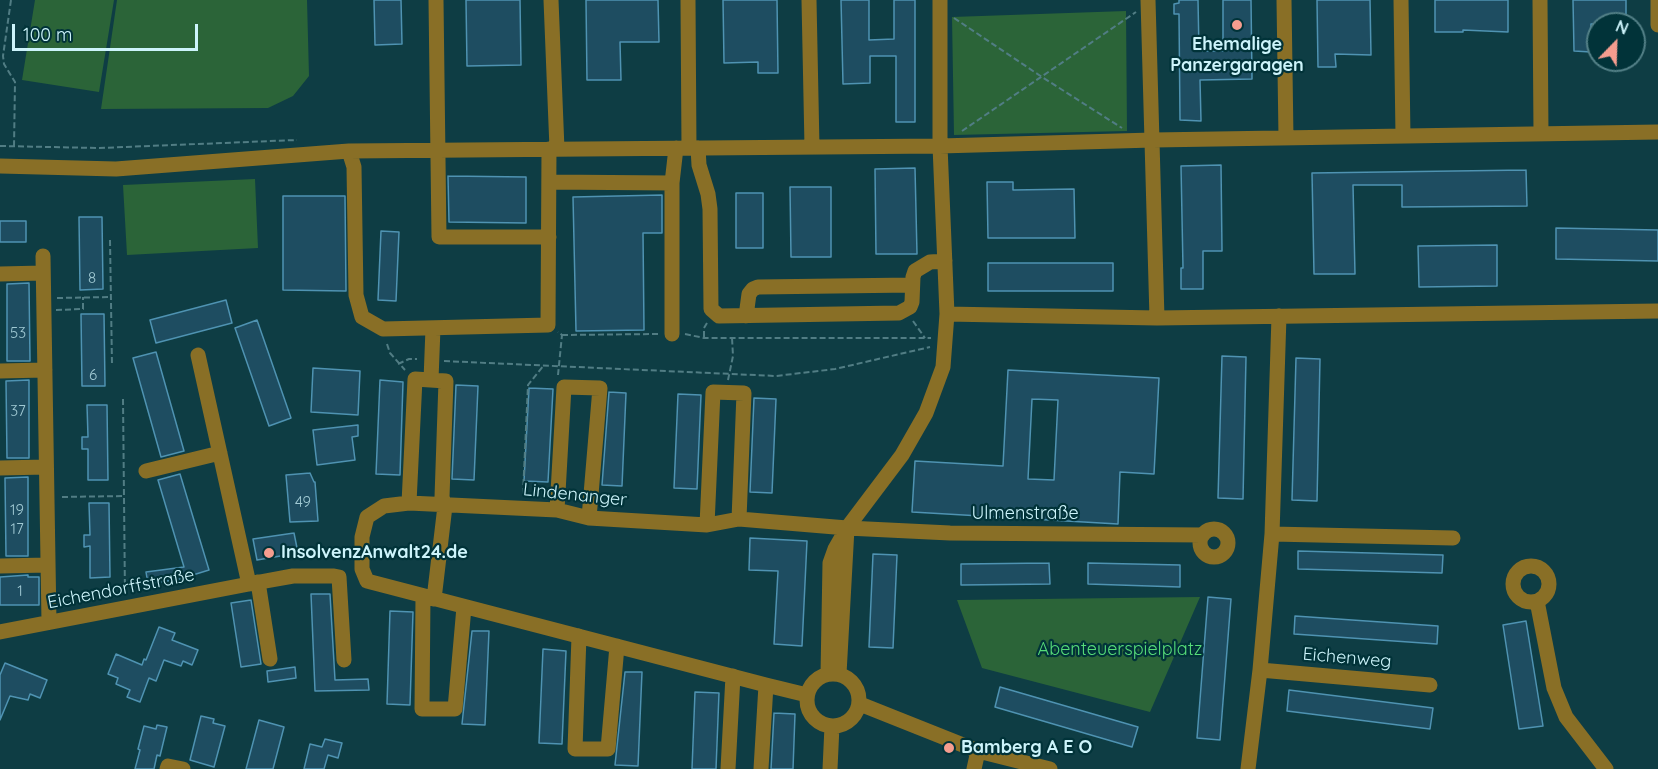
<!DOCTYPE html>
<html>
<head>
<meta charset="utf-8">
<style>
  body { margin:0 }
  #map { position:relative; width:1658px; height:769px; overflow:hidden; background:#0e3d44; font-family:Quicksand,sans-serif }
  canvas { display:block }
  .north { position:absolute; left:1586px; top:12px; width:60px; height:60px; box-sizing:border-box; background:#013339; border:2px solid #538087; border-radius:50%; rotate:23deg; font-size:16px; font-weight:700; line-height:24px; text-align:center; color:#cdf4fb }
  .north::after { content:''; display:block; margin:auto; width:21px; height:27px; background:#f59d8f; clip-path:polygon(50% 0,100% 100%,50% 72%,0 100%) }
  .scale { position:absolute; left:12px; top:24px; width:186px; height:27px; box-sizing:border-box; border:3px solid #cdf4fb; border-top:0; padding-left:8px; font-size:18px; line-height:21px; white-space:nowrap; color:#cdf4fb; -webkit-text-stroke:4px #013339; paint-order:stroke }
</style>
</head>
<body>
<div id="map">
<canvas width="1658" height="769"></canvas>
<div class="north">N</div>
<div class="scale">100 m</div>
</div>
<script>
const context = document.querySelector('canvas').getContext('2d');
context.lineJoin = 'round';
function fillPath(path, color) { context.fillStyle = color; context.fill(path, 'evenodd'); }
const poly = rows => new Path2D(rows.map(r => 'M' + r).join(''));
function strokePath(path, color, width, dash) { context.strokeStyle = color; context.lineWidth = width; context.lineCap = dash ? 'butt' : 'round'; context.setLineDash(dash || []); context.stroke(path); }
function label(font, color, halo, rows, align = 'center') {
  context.font = font + ' Quicksand,sans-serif'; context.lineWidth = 4.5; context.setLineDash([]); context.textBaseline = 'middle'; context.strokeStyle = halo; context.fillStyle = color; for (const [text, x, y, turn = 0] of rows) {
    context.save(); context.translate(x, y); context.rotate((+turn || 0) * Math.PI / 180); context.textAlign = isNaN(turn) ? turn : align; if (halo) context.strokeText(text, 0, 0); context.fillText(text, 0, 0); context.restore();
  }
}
fillPath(poly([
  [35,0,114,0,99,92,22,80],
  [117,0,307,0,309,76,293,96,268,108,101,109],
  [1126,11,1127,131,954,135,952,17],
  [255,179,258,248,127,255,123,185],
  [1200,597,1150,712,982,668,957,600]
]), '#2b6438');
const building = poly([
  [374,0,401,0,402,44,375,45,374,0],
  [466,0,520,0,521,65,467,66,466,0],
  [586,0,658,0,659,42,620,42,621,80,587,80,586,0],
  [723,0,777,0,778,73,758,73,758,62,724,63,723,0],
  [841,0,869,0,869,40,894,39,894,0,915,0,915,122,896,122,896,56,870,56,870,83,843,84,841,0],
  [1179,0,1198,0,1199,51,1223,51,1223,0,1251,0,1252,79,1200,80,1201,121,1180,120,1179,14,1174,14,1174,4,1179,3,1179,0],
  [1317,0,1370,0,1371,55,1335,54,1336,67,1318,67,1317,0],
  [1435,0,1508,0,1508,32,1463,30,1463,32,1435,32,1435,0],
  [1573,0,1626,0,1626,24,1591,24,1591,52,1574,51,1573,0],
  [1221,165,1222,251,1203,251,1203,289,1181,289,1181,268,1183,268,1181,166,1221,165],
  [915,168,917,254,876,254,875,169,915,168],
  [1526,170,1527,206,1402,207,1402,185,1353,185,1355,274,1314,274,1312,173,1526,170],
  [448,176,526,177,526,223,449,222,448,176],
  [987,182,1013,182,1013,190,1074,189,1075,238,988,238,987,182],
  [790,187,831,187,831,257,791,257,790,187],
  [736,193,763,193,763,248,736,248,736,193],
  [662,195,662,233,643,233,644,330,576,331,573,197,662,195],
  [283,196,345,196,346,291,283,290,283,196],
  [79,217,102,217,103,289,80,290,79,217],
  [0,221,26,221,26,242,0,242,0,221],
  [1556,228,1658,230,1658,261,1556,259,1556,228],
  [381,231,399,232,396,301,378,300,381,231],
  [1497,245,1497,286,1419,287,1418,246,1497,245],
  [988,263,1113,263,1113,291,988,291,988,263],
  [29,283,30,361,7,361,7,284,29,283],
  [226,300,232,323,156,343,150,320,226,300],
  [81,314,104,314,105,386,82,386,81,314],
  [257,320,291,418,269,426,235,328,257,320],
  [156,352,184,451,161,457,133,358,156,352],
  [1222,356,1246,357,1243,499,1218,498,1222,356],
  [1296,358,1320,359,1317,501,1292,500,1296,358],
  [313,368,360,371,358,415,311,412,313,368],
  [1008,370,1159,378,1154,474,1120,472,1118,524,912,512,915,461,1003,466,1008,370],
  [1032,399,1058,400,1054,480,1028,479,1032,399],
  [29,380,29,458,7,458,6,381,29,380],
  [380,380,403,382,400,475,376,474,380,380],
  [456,385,478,386,474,480,452,479,456,385],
  [529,388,553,389,548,482,524,481,529,388],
  [609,392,626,393,622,486,602,485,609,392],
  [678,394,701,395,697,489,674,488,678,394],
  [754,398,776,399,772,493,750,492,754,398],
  [87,405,107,405,108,480,88,480,88,449,82,449,82,437,88,437,87,405],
  [358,425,358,436,352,437,355,460,317,465,313,430,358,425],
  [310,473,314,482,315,482,318,521,290,522,286,475,310,473],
  [180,474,209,570,180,579,148,584,146,572,184,567,158,480,180,474],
  [28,477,28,556,6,556,5,478,28,477],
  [89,503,109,503,110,577,90,578,90,546,84,547,84,535,90,535,89,503],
  [294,533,298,553,257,560,253,539,294,533],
  [750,538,807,541,802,646,774,644,778,571,749,570,750,538],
  [1298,551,1443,555,1442,573,1298,569,1298,551],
  [873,554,897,555,893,648,869,647,873,554],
  [1049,563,1050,584,961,585,961,564,1049,563],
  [1088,563,1180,565,1180,587,1088,584,1088,563],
  [28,575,28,577,39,577,39,605,0,605,0,577,28,575],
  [311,594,330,594,335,680,368,679,369,690,315,691,311,594],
  [1208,597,1231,599,1220,740,1197,738,1208,597],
  [251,600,261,664,241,667,231,603,251,600],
  [390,611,413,612,410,705,387,704,390,611],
  [1295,616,1438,626,1437,644,1294,634,1295,616],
  [1526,621,1543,726,1519,729,1503,625,1526,621],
  [159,627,175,633,172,640,198,650,192,665,183,661,181,666,164,660,156,681,149,678,140,702,127,697,130,690,116,684,118,678,108,674,116,654,142,665,144,659,146,660,159,627],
  [472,631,489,631,485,725,462,724,472,631],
  [543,649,566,651,562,744,539,743,543,649],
  [5,663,47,680,40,698,30,694,28,700,10,696,0,720,0,675,5,663],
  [295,667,296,678,268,682,267,671,295,667],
  [625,672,642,672,638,766,615,765,625,672],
  [1000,687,1138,727,1132,747,995,707,1000,687],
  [1289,690,1433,708,1430,729,1287,711,1289,690],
  [695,692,719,693,716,769,692,769,695,692],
  [774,713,795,714,793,769,771,769,774,713],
  [201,716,214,719,213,723,225,726,214,767,190,760,201,716],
  [259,720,284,727,273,769,246,769,259,720],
  [157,725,167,727,160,756,157,755,154,769,135,769,140,750,138,749,144,726,156,729,157,725],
  [325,739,342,743,338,758,328,755,324,769,304,769,310,744,322,747,325,739]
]);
fillPath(building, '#1e4d61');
strokePath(building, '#4f93b2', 1.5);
strokePath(poly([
  [11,0,3,56,4,64,15,82,14,147],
  [954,18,1042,77,1122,128],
  [962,131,1136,12],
  [0,146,99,148,297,140],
  [110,240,112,365],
  [57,298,111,297],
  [56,310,83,309,83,297],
  [913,321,925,338],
  [685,334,704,338,931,338],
  [562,335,658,334],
  [704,337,704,328,707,323],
  [387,344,390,353,405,370],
  [444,361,776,376,835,369,930,347],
  [398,364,409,359,417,359],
  [558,375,562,335,558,332],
  [728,380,733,356,732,338],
  [123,399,125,596],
  [523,494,528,385,544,365],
  [62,497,124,496]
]), '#517d84', 2, [6, 3]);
strokePath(poly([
  [436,0,439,237,549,237],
  [551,0,557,149],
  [688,0,689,148],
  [809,0,812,147],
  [1148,0,1157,318],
  [1284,0,1286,138],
  [1401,0,1403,136],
  [1540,0,1541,134],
  [1658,0,1658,25],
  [698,148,699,165,708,194,710,209,711,309,719,316,899,313,910,307,912,302,913,277,915,271,930,262,945,261],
  [349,151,354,167,356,295,362,317,383,329,548,325,549,149],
  [0,166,116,169,349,151,940,146,1153,140,1658,132],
  [549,182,672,183],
  [43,256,49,622],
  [0,274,43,273],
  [947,314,1157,318,1658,311],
  [746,316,749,294,753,289,758,287,912,285],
  [672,334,672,183,676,148],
  [198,355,249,584],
  [0,371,45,370],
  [431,380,433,328],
  [0,468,46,467],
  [146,471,220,453],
  [409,503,415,379,446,381,442,497,445,506,434,599],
  [557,510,564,387,600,388,589,518],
  [707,525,713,392,744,393,739,519],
  [847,528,902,455,926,413,943,367,947,314,940,146,940,0],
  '1200 543a14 14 0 1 1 28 0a14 14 0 1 1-28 0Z',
  [1272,534,1453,538],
  [0,566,48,565],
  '1513 584a18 18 0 1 1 36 0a18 18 0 1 1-36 0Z',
  [258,582,270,659],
  [423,596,422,709,455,709,464,607],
  [1537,601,1554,688,1566,717,1606,769],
  [0,632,249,584,293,576,334,576,339,577,344,660],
  [579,636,575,749,608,749,617,646],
  [1260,670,1430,685],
  '807 700a26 26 0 1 1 52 0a26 26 0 1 1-52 0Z',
  [828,674,830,563,835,549,847,528,839,674],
  [807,695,766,685,367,581,362,569,362,537,367,517,384,506,409,503,557,510,589,518,707,525,739,519,847,528,950,533,1203,535],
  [860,704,978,751,1050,769],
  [167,769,168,766,183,769],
  [728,769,733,676],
  [761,769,766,685],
  [830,769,832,726],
  [974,769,978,751],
  [1248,769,1260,670,1272,534,1279,316]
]), '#896f26', 15);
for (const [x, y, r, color] of [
  [1237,25,6,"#f59d8f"],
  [269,553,6,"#f59d8f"],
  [949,748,6,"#f59d8f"]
]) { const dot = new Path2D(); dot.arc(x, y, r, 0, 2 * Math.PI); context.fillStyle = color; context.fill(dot); strokePath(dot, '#013339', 2); }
label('15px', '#a1cad4', null, [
  ["8",92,278],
  ["53",18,333],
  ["6",93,375],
  ["37",18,411],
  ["49",303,502],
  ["19",17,510],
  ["17",17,529],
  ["1",20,591]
]);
label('bold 18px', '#cdf4fb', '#013339', [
  ["Ehemalige",1237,45,"center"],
  ["Panzergaragen",1237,66,"center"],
  ["InsolvenzAnwalt24.de",281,553],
  ["Bamberg A E O",961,748]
], 'left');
label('18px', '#cdf4fb', '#013339', [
  ["Lindenanger",575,495,6],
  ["Ulmenstraße",1025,514],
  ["Eichendorffstraße",121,589,-11],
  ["Eichenweg",1347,658,5]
]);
label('18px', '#57dd79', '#013339', [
  ["Abenteuerspielplatz",1120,650]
]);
</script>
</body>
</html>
